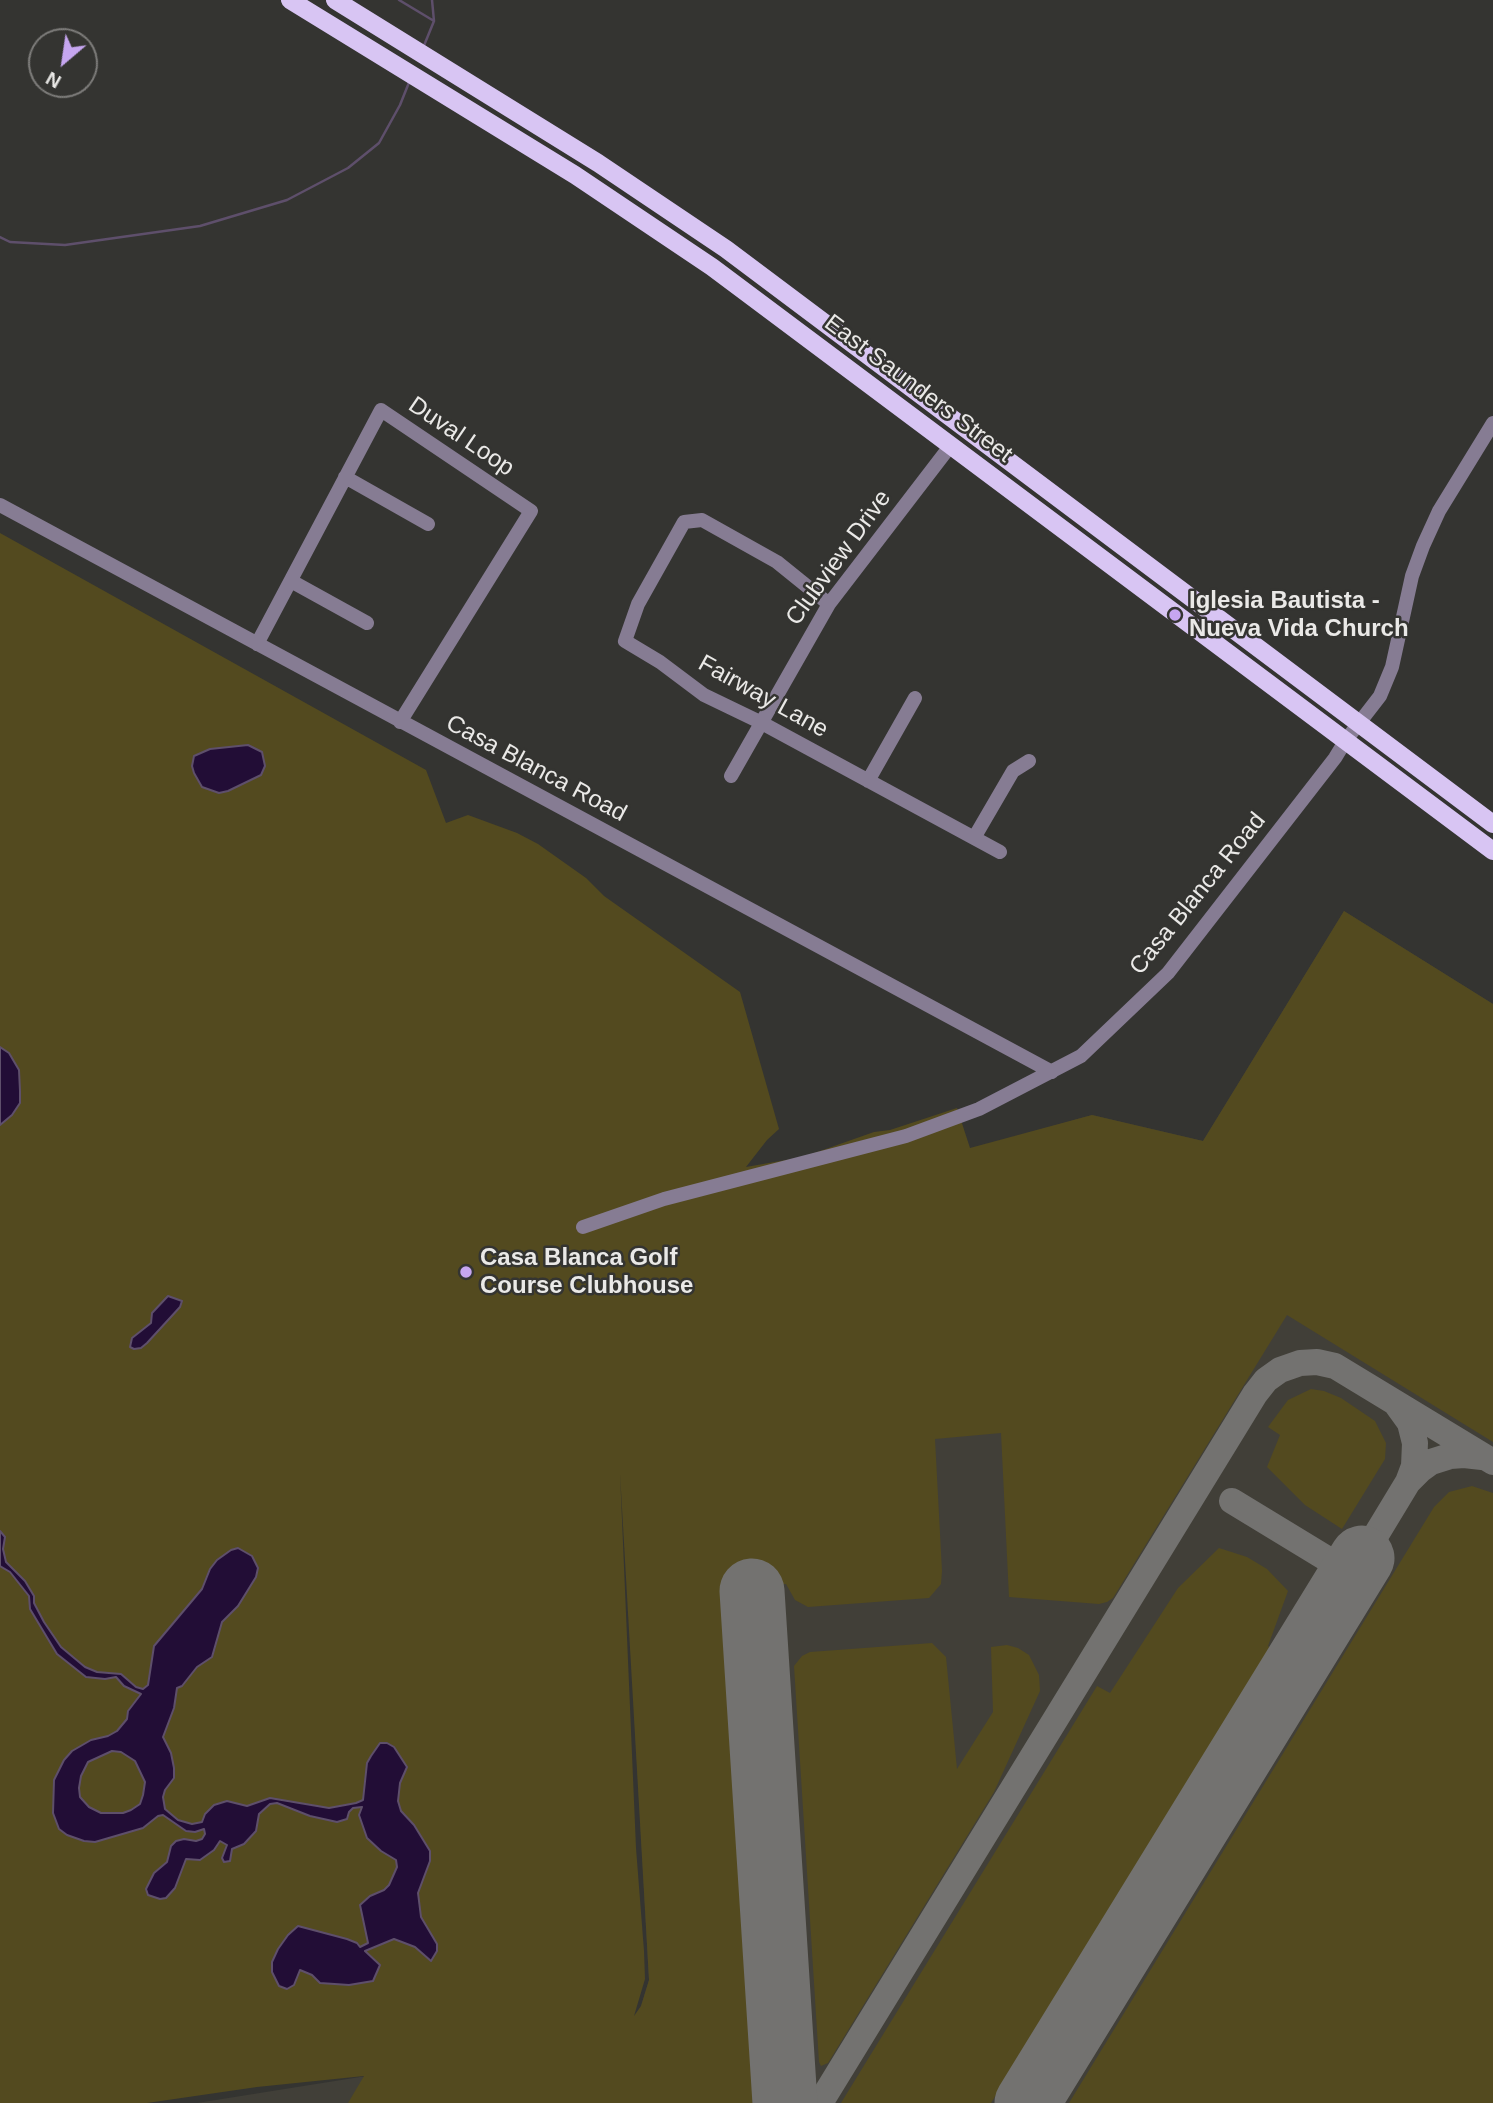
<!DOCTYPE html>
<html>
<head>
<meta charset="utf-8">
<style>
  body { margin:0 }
  #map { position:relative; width:1493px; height:2103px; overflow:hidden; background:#343431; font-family:Arial,sans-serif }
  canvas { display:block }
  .north { position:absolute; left:28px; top:28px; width:70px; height:70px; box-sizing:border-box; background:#343431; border:2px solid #7d7c7a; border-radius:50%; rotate:209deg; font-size:19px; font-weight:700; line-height:28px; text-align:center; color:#eae9e7 }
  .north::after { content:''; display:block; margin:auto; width:24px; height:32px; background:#c6a6f0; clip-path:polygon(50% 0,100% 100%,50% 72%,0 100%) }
</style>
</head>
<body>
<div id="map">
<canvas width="1493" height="2103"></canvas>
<div class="north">N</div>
</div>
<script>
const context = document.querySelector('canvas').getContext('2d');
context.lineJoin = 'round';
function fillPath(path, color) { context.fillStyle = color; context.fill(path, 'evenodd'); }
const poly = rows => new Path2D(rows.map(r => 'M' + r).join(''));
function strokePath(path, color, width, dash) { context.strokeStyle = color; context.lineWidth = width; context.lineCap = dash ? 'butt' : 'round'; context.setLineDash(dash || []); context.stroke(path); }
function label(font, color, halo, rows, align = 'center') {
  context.font = font + ' Arial,sans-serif'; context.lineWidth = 5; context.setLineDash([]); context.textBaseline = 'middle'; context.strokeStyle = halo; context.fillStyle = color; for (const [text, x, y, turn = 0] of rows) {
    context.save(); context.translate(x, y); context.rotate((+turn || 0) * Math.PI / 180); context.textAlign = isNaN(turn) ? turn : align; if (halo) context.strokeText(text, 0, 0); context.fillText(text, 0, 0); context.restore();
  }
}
fillPath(poly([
  [1344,911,1493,1004,1493,2103,197,2103,360,2077,554,2057,629,2026,641,2006,649,1980,616,1388,617,1350,624,1317,660,1235,1092,1115,1203,1141]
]), '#413f38');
fillPath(poly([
  [0,533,426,770,446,823,468,815,517,833,538,844,586,878,604,896,740,992,779,1129,767,1140,746,1167,803,1157,874,1132,890,1130,957,1108,970,1148,1092,1115,1203,1141,1344,911,1493,1004,1493,1442,1287,1315,1113,1598,1107,1602,1099,1604,1009,1597,1001,1433,935,1439,942,1571,941,1584,929,1598,808,1607,795,1600,786,1584,722,1589,753,2103,348,2103,364,2076,257,2087,147,2103,0,2103],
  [620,1473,649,1980,641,2006,634,2016,645,1979,644,1951,636,1848],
  [1311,1389,1324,1391,1341,1398,1375,1421,1386,1443,1385,1459,1342,1529,1305,1505,1267,1467,1280,1435,1268,1427,1288,1400],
  [1472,1486,1493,1493,1493,2103,1069,2103,1434,1507,1449,1492],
  [1219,1548,1247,1557,1267,1569,1288,1591,1268,1646,1270,1648,991,2103,841,2103,1097,1686,1110,1693,1178,1588],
  [932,1643,946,1657,957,1769,993,1712,991,1647,1007,1645,1018,1648,1029,1655,1039,1675,1040,1691,994,1792,828,2063,821,2066,819,2062,794,1666,802,1656,810,1652]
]), '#534a1f');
const water = poly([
  [248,745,262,752,265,766,261,775,228,791,219,793,202,787,194,773,192,766,194,756,210,749,248,745],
  [0,1047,9,1053,19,1070,20,1091,20,1103,12,1115,0,1125,0,1047],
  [168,1296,182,1301,180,1307,147,1343,141,1348,134,1349,130,1347,132,1338,151,1323,152,1313,168,1296],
  [0,1531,5,1537,3,1549,6,1562,25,1581,34,1596,34,1603,44,1622,61,1647,85,1667,97,1672,121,1674,136,1687,143,1689,148,1685,154,1646,202,1589,210,1569,217,1560,231,1550,238,1548,252,1556,258,1568,256,1577,238,1606,222,1622,212,1657,197,1667,182,1686,177,1688,174,1708,163,1737,171,1753,174,1768,174,1778,165,1790,163,1797,165,1809,178,1820,192,1824,202,1822,205,1814,214,1805,227,1801,247,1806,270,1798,329,1808,356,1803,363,1800,367,1763,371,1756,380,1743,387,1743,394,1747,407,1767,400,1783,398,1801,401,1811,414,1825,430,1851,430,1861,418,1893,421,1917,437,1944,437,1951,431,1961,415,1947,394,1939,365,1951,380,1965,373,1981,349,1985,320,1983,312,1975,300,1970,294,1985,287,1989,279,1986,272,1972,272,1962,278,1949,288,1935,298,1926,347,1939,357,1943,360,1947,368,1943,360,1905,370,1896,384,1890,389,1885,397,1867,396,1860,381,1851,367,1838,359,1815,362,1807,353,1808,349,1812,347,1819,337,1822,310,1816,277,1803,270,1804,259,1814,256,1831,244,1844,232,1849,230,1861,224,1862,222,1858,227,1845,220,1841,214,1850,200,1860,186,1859,175,1888,166,1898,160,1899,148,1895,146,1889,154,1873,167,1862,171,1846,176,1841,184,1839,196,1841,202,1839,205,1834,204,1829,195,1832,186,1831,163,1815,158,1816,143,1828,95,1842,84,1841,67,1835,59,1829,53,1813,54,1780,64,1760,72,1751,91,1740,108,1736,117,1731,127,1719,128,1711,141,1694,124,1686,116,1677,105,1679,86,1677,57,1654,30,1609,29,1596,10,1572,0,1566,0,1531],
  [112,1751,121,1752,135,1761,145,1782,143,1795,140,1804,131,1810,123,1813,101,1813,89,1807,80,1797,79,1788,81,1776,88,1762,112,1751]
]);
fillPath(water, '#220d36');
strokePath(water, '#5e4f6b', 2);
strokePath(poly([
  [399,0,434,21],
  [423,48,434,21,432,0],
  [0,237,10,242,65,245,200,226,287,200,348,168,379,143,400,105,410,80]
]), '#5e4f6b', 2.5);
strokePath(poly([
  [1397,1405,1410,1423,1415,1443,1414,1466,1408,1482],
  [1232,1501,1352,1574],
  [1362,1558,1408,1482,1420,1470,1431,1462,1450,1456,1464,1455,1482,1457],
  [784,2076,788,2091,798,2100,813,2102,824,2095],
  [820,2103,1255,1394,1266,1380,1280,1370,1300,1363,1317,1362,1335,1366,1493,1462]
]), '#737270', 26);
strokePath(poly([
  [752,1591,785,2103],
  [1027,2103,1362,1558]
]), '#737270', 65);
strokePath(poly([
  [345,477,428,524],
  [0,505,1052,1072],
  [291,581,367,623],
  [829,604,777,562,702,520,684,522,638,604,625,641,660,662,704,695,760,722,1000,852],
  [257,644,381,410,531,511,400,722],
  [731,776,829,604,951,445],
  [868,781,915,698],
  [974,838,1013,771,1029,761],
  [583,1227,664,1199,906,1136,979,1109,1081,1056,1168,973,1335,758,1346,740,1380,696,1392,667,1412,576,1423,546,1439,511,1493,423]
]), '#867c93', 14);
strokePath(poly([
  [290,0,575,175,712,267,1493,851],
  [335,0,598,163,726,249,1493,824]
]), '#d8c5f3', 18);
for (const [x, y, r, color] of [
  [1175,615,7,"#c6a6f0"],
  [466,1272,7,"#c6a6f0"]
]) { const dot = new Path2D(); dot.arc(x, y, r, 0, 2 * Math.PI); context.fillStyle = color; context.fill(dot); strokePath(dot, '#343431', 2.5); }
label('24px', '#eae9e7', '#343431', [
  ["East Saunders Street",918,389,37],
  ["Duval Loop",461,437,34],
  ["Clubview Drive",839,558,-54],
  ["Fairway Lane",763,697,29],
  ["Casa Blanca Road",536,769,28],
  ["Casa Blanca Road",1198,894,-51]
]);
label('bold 24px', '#eae9e7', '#343431', [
  ["Iglesia Bautista -",1189,601],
  ["Nueva Vida Church",1189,629],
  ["Casa Blanca Golf",480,1258],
  ["Course Clubhouse",480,1286]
], 'left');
</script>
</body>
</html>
